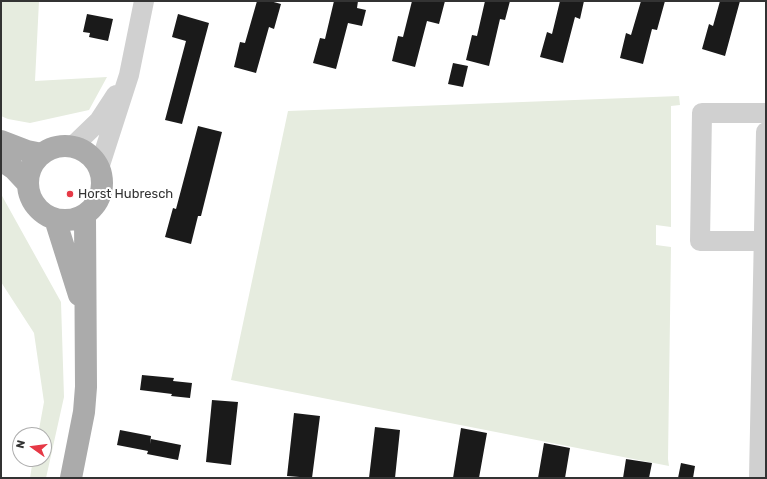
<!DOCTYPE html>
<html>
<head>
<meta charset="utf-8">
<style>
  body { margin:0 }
  #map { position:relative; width:767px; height:479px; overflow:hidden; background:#fff; font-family:Rubik,sans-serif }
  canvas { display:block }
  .frame { position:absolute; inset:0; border:2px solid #333; pointer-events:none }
  .north { position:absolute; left:12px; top:427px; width:40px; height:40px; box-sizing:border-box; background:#fff; border:1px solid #adadad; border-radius:50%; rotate:284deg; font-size:11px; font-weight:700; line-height:16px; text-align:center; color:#333 }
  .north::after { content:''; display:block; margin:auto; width:14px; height:18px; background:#e63946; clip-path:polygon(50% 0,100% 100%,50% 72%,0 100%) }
</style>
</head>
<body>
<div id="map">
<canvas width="767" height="479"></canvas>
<div class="frame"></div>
<div class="north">N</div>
</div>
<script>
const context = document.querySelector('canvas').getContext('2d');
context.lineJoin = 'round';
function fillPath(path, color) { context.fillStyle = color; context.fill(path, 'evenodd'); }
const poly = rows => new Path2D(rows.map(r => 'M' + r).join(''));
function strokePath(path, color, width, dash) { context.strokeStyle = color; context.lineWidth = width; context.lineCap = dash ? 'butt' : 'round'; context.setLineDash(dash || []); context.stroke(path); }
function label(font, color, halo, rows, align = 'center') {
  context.font = font + ' Rubik,sans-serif'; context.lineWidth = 4; context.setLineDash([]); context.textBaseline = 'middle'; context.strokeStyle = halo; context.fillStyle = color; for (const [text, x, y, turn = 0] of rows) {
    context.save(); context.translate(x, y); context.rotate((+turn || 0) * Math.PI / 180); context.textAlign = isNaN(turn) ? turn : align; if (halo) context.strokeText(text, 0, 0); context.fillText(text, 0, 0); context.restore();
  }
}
fillPath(poly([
  [1,1,39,1,35,81,107,77,89,110,30,123,8,119,1,116],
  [679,96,680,105,671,106,671,227,656,225,656,245,671,247,668,459,669,466,231,380,288,111],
  [1,194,61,302,64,397,46,478,30,478,33,459,44,459,44,435,38,435,44,402,34,333,1,282]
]), '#e6ecdf');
fillPath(poly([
  [257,1,270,1,281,4,274,29,269,27,256,73,234,67,240,42,245,43],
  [334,1,358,1,357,8,366,10,362,26,348,23,336,69,313,63,320,38,325,39],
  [412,1,445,1,439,24,427,21,415,67,392,61,398,36,403,37],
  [485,1,510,1,505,20,500,19,489,66,466,60,472,35,477,36],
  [560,1,584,1,580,19,575,17,563,63,540,57,547,32,552,34],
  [641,1,665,1,657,30,652,29,643,64,620,58,626,33,631,35],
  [720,1,740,1,725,56,702,49,709,24,713,26],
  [87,14,113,19,108,41,89,37,90,33,83,32],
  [178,14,209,23,182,124,165,120,186,41,172,37],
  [453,63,468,66,463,87,448,84],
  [198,126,222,132,201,216,198,216,191,244,165,237,173,208,176,209],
  [142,375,174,378,173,381,192,383,190,398,171,396,172,394,140,390],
  [212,400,238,402,231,465,206,462],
  [294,413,320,416,312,478,287,476],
  [375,427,400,430,395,478,369,478],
  [461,428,487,433,479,478,453,478],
  [120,430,151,436,150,444,151,439,181,445,178,460,147,454,148,451,117,445],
  [544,443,570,448,565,478,538,478],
  [626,459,652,463,649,478,623,478],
  [681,463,695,466,693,478,678,478]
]), '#1a1a1a');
strokePath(poly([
  [72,147,99,121,116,95],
  [99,168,129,75,144,1],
  [763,241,700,241,702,113,766,113],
  [759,478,766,132]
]), '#d0d0d0', 20);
strokePath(poly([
  [1,141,27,151,42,154],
  '28 183a37 37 0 1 1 74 0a37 37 0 1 1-74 0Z',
  [1,160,14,169,28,184],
  [55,219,79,295],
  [71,478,84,412,86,387,85,215]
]), '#ababab', 22);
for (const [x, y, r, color] of [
  [70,194,4,"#e63946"]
]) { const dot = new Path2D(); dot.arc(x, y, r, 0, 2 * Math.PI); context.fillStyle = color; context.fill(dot); strokePath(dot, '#fff', 1.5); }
label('13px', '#333', '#fff', [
  ["Horst Hubresch",78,194]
], 'left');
</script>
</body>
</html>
